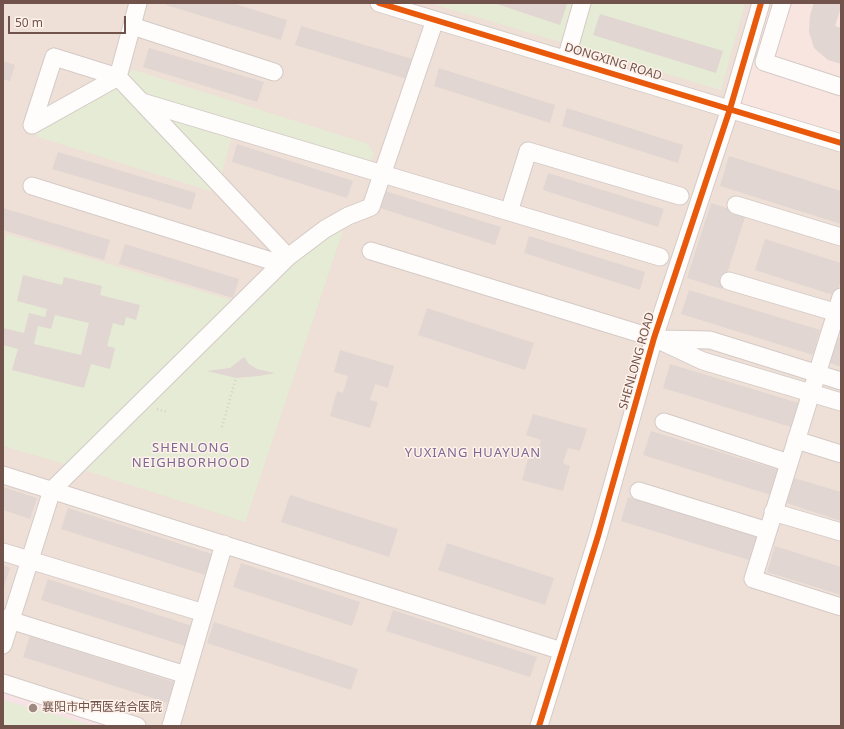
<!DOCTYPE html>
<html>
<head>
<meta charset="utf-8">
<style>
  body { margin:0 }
  #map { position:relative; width:844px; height:729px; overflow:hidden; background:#f5efe9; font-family:"Noto Sans",sans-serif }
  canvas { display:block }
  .frame { position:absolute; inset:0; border:4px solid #71534b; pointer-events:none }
  .scale { position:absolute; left:8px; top:16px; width:118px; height:18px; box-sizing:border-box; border:2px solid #71534b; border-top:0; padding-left:5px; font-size:12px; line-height:14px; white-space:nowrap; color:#71534b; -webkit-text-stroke:3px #fef2ea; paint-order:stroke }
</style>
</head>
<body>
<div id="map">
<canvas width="844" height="729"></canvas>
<div class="frame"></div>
<div class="scale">50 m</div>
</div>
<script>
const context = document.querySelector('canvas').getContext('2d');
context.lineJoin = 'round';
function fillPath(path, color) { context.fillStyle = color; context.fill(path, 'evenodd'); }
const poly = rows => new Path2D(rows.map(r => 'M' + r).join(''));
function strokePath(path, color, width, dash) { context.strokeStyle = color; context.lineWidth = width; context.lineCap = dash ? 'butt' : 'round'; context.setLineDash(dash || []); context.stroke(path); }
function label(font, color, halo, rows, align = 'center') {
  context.font = font + ' "Noto Sans","Noto Sans SC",sans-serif'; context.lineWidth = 3; context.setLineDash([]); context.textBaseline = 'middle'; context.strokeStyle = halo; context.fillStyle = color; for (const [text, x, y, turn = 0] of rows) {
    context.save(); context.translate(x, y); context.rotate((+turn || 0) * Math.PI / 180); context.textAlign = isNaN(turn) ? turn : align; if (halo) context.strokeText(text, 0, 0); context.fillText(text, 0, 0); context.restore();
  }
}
fillPath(poly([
  [3,3,841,3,841,726,3,726]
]), '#eee0d7');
fillPath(poly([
  [763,3,841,3,841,143,730,109]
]), '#f8e5e0');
fillPath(poly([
  [3,689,122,726,3,726]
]), '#f7e2e5');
fillPath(poly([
  [430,3,745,3,721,90],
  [134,70,368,144,374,154,367,170,243,133,231,139,219,184,210,191,38,137,32,125],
  [348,216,245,522,75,467,3,446,3,246,7,234,241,303],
  [3,700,88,724,88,726,3,726]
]), '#e5ebd4');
fillPath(poly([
  [167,3,232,3,287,20,281,40,166,5],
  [494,3,565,3,567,4,560,25],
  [814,3,841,3,841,7,835,26,841,28,841,64,828,60,814,48,809,32,810,15],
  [600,14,723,51,716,73,593,35],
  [301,26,416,60,410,80,295,45],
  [149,48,264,82,257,102,143,67],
  [3,61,15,65,10,81,3,79],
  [439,68,555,105,550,123,434,86],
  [567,108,683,145,678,163,562,126],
  [237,144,353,181,347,198,232,162],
  [58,152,196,193,191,210,52,169],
  [729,156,841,191,841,224,720,186],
  [548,173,664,209,658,227,543,190],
  [385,191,501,227,495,245,380,208],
  [711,203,746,214,722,289,687,278],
  [3,208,110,240,104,260,3,230],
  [529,236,645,272,640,290,524,253],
  [765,239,841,263,841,280,836,296,755,270],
  [125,244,239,279,233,298,119,264],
  [23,275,62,285,64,277,102,286,100,295,140,305,136,320,126,317,124,326,113,323,107,346,115,348,110,369,91,364,84,388,12,370,18,349,3,345,3,328,24,333,29,313,45,317,47,309,17,301],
  [55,315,89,323,81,355,34,344,38,326,51,329],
  [689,290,820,330,813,355,681,314],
  [427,308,534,343,525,370,418,335],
  [836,337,841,338,841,367,828,362],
  [340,350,394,366,388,388,375,384,370,400,378,402,370,428,330,416,337,391,343,393,348,376,334,372],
  [244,357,249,364,257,369,275,373,259,376,236,378,207,371,230,368],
  [670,364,802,404,794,428,663,388],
  [533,414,587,429,580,451,568,448,563,463,570,466,563,491,522,480,529,455,536,457,541,440,526,435],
  [651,431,782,471,774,496,643,455],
  [794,478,841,492,841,521,786,503],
  [3,487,37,498,30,519,3,510],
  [290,495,398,529,389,557,281,522],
  [628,497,760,537,752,561,621,521],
  [68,508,212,554,205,575,61,529],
  [447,543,554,578,545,605,438,570],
  [775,546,841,567,841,595,767,572],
  [241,563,360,602,352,626,233,587],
  [3,565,10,568,3,590],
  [48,579,192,626,185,646,41,600],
  [393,610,537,657,530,677,386,631],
  [214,622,358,669,351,690,207,643],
  [30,636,174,682,168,703,23,657]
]), '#e1d6d1');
const minor = poly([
  [379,3,841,143],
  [782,3,764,62,841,87],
  [132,26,274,72],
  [54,57,118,77,32,125,54,57],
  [566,59,582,3],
  [142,102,660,257],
  [32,186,281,264],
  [736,205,841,237],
  [509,212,528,151,680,196],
  [371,251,654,338,703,361,841,402],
  [288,257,325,229,348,216,371,207,435,20],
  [729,281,841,314],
  [841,297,753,579,841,607],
  [662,339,710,340,841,381],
  [664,422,789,463],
  [796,440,841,454],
  [3,475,562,651],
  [639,491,768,531],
  [773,512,841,532],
  [3,552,204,613],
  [3,618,186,675],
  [3,645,52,490,288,257,118,77,138,3],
  [3,683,137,726],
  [171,726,224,544],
  [539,726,598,536,654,338,730,109,761,3]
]);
strokePath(minor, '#d4cac6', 19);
strokePath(poly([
  [157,409,167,412],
  [222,427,236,378]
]), '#d8cfcd', 2.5, [1, 3]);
strokePath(minor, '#fefdfc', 17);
strokePath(poly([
  [379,3,841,143],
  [539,726,598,536,654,338,730,109,761,3]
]), '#e8590c', 6);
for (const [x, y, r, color] of [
  [33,708,5,"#9f8a82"]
]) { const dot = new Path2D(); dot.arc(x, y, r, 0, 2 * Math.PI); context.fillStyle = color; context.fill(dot); strokePath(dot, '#fef2ea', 1.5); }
label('12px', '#71534b', '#fef2ea', [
  ["DONGXING ROAD",613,62,17],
  ["SHENLONG ROAD",637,361,-74]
]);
label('12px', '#71534b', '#fef2ea', [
  ["襄阳市中西医结合医院",42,708]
], 'left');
context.letterSpacing = '1px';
label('13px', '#7d6794', '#fef2ea', [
  ["SHENLONG",191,448],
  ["NEIGHBORHOOD",191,463],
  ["YUXIANG HUAYUAN",473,453]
]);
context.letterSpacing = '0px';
</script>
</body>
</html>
